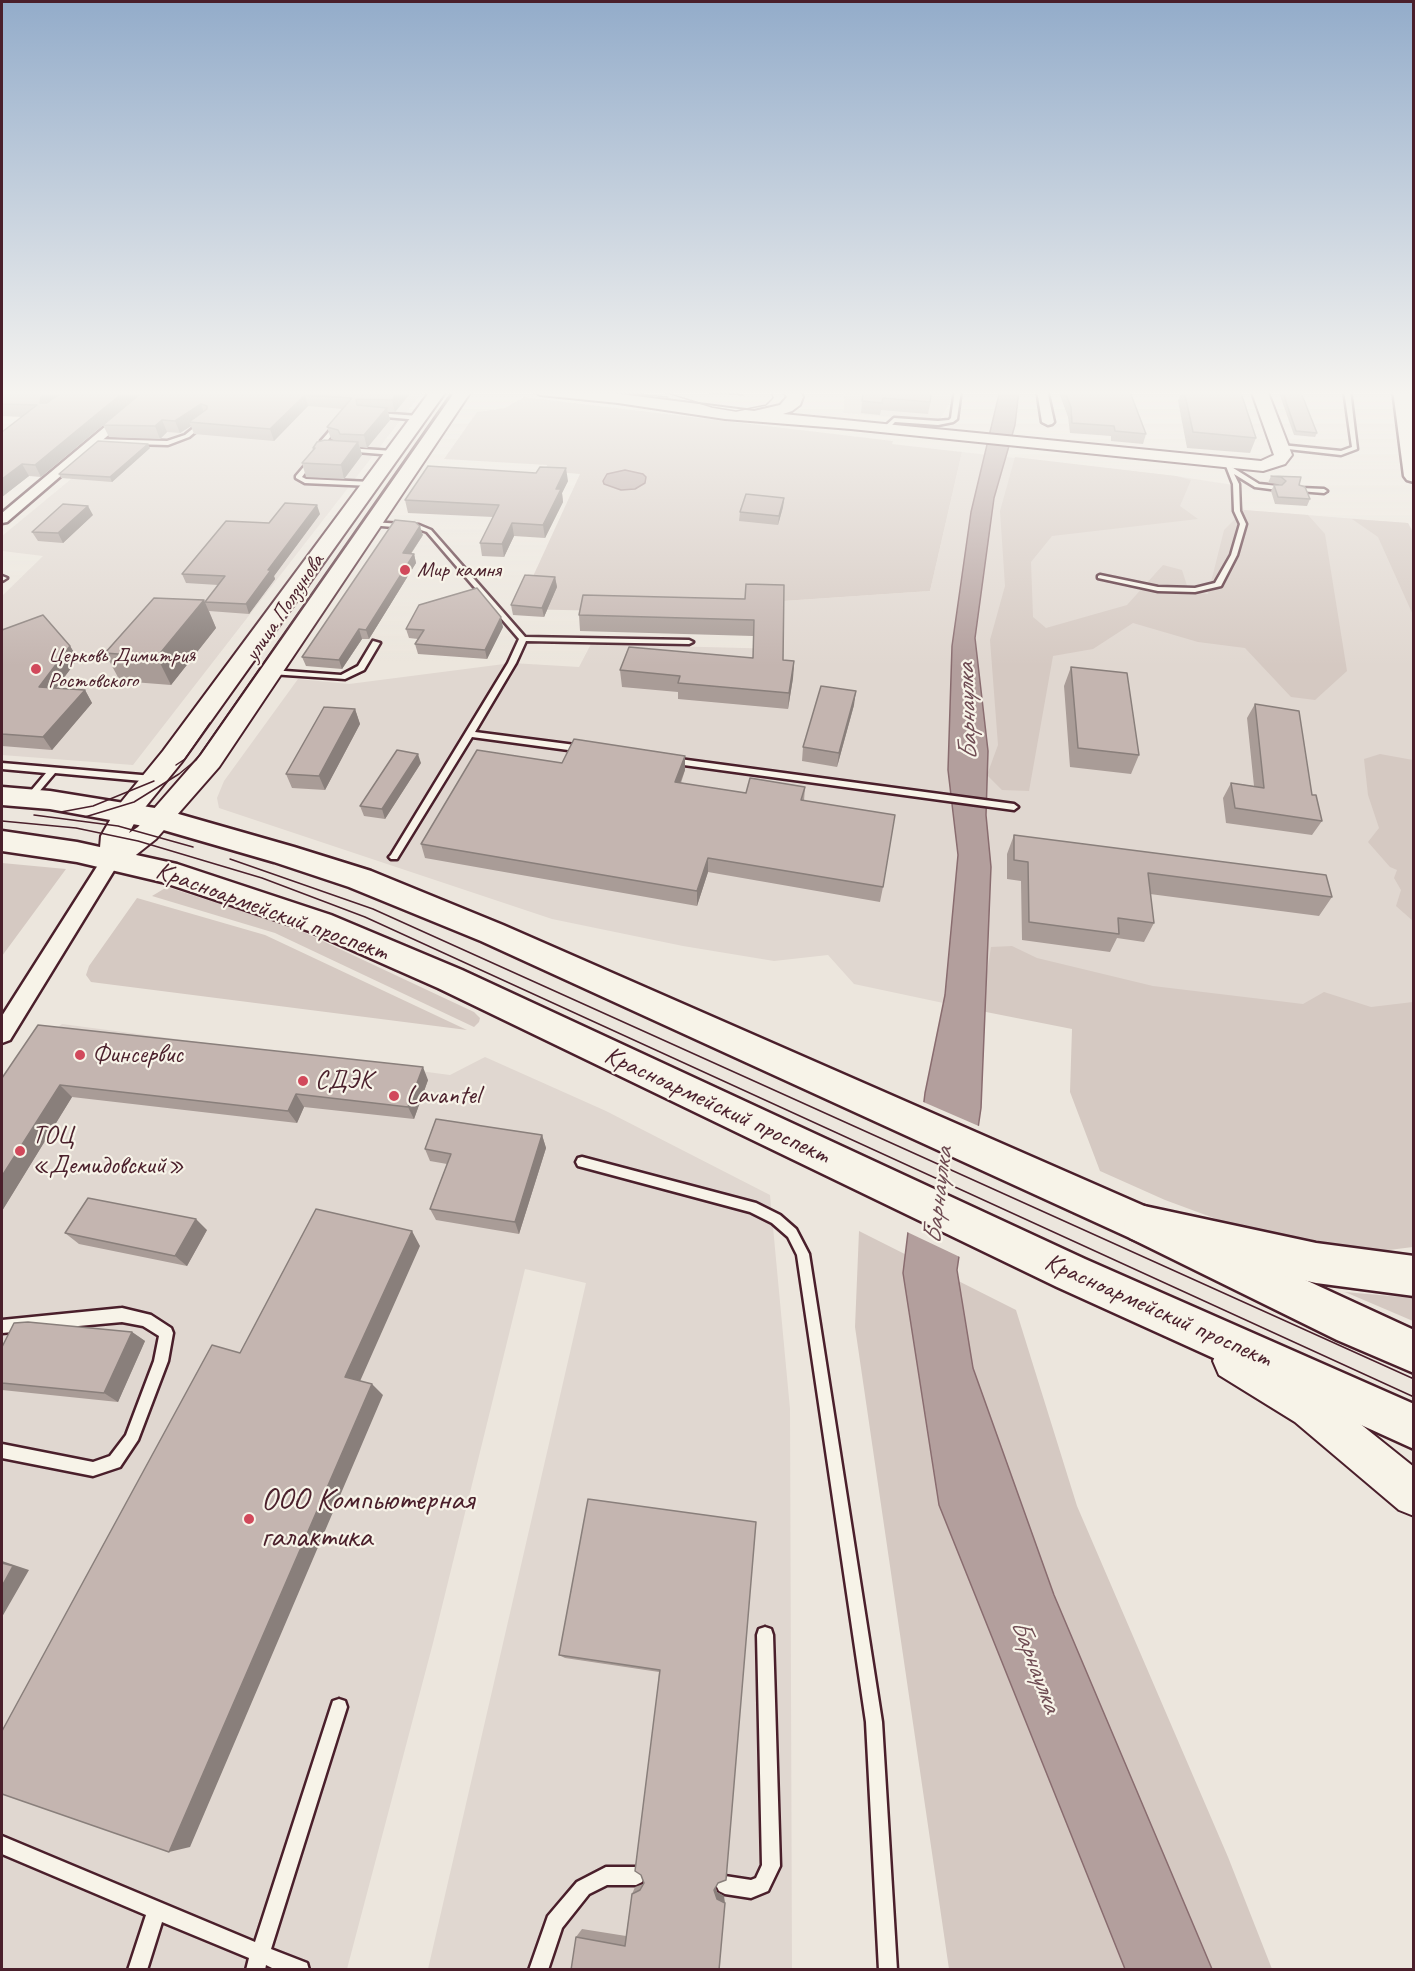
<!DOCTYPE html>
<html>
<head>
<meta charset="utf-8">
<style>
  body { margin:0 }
  #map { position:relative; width:1415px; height:1971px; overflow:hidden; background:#ece6dd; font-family:Caveat,sans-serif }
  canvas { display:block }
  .frame { position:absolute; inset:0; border:3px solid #4a1f2b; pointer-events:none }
</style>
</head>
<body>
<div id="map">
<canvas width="1415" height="1971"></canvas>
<div class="frame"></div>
</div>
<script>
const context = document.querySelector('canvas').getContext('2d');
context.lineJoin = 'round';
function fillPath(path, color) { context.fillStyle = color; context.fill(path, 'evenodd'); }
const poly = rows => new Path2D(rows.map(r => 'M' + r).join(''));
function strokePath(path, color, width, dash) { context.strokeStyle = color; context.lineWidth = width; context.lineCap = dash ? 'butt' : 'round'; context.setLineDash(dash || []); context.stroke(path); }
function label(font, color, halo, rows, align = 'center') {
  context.font = font + ' Caveat,sans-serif'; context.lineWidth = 4.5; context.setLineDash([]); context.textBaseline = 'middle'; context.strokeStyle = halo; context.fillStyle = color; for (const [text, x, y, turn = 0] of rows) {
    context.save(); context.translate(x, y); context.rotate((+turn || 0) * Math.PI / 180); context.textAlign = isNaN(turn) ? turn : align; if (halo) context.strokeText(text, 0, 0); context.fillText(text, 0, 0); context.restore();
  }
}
fillPath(poly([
  [179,390,424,390,133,765,2,755,2,596,43,556,2,551,2,536],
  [845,390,958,390,939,421,843,413],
  [962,452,1176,476,1233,485,1244,510,1408,523,1414,533,1413,1099,1107,1003,981,1011,854,984,828,955,774,961,683,946,552,919,219,808,217,798,224,781,298,679,349,684,512,663,579,667,591,644,782,649,783,601,930,591],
  [62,1024,450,1075,485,1057,606,1111,770,1195,790,1409,792,1969,428,1969,586,1283,525,1269,433,1643,347,1969,2,1970,2,1087,20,1060]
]), '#e0d7d0');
fillPath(poly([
  [524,397,893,441,892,444,962,452,930,591,783,601,743,614,518,609,580,474,545,471,547,465,444,459,477,412,505,408],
  [1015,457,1176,476,1191,480,1180,506,1198,519,1052,536,1031,562,1033,617,1046,628,1127,605,1163,565,1182,570,1189,592,1208,594,1224,530,1244,510,1308,515,1325,534,1347,671,1315,700,1291,697,1245,648,1198,642,1133,623,1093,649,1053,656,1029,791,1002,790,987,775,998,745,990,640,1005,586,1000,511],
  [1352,519,1408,523,1413,533,1413,615,1378,537],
  [1380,754,1413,760,1413,921,1396,906,1401,890,1394,878,1397,870,1390,867,1368,842,1379,828,1368,795,1364,759],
  [2,863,66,869,2,956],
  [167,887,295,928,474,1012,480,1018,479,1022,474,1027,275,933,152,896],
  [137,898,265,935,467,1030,91,982,86,975,89,966],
  [1012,946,1037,958,1153,986,1303,1004,1324,992,1371,1007,1413,1002,1413,1247,1381,1251,1326,1245,1230,1224,1165,1200,1100,1171,1070,1092,1072,1029,981,1011,991,947],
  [859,1231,1016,1310,1077,1506,1228,1857,1272,1969,949,1969,855,1327],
  [1345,1292,1413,1298,1413,1321]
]), '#d5c9c2');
const water = poly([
  [1000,390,1019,390,1015,425,994,498,975,638,988,751,986,815,991,867,981,1108,957,1270,973,1368,1054,1595,1212,1969,1125,1969,939,1505,903,1273,925,1093,945,995,958,855,948,770,952,646,971,512,1000,390],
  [625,470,643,474,646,477,645,483,635,489,621,490,604,484,603,481,607,474,625,470]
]);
fillPath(water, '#b39f9d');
strokePath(water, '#896c6f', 1.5);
fillPath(poly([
  [921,1101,981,1127,962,1258,905,1231]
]), '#ece6dd');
const lane = poly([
  [955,390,961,390,957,419,953,422,938,425,895,422,888,429,883,428,894,418,938,421,949,420,951,418,955,390],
  [1344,390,1350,390,1357,449,1341,455,1279,448,1278,447,1281,445,1341,451,1352,447,1344,390],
  [377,413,419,416,422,418,419,420,375,416,374,415,377,413],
  [201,422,206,423,189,437,168,445,96,443,93,441,96,439,167,441,185,435,201,422],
  [334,426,337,428,328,440,338,444,339,445,336,447,321,441,334,426],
  [347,448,393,451,396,453,393,455,345,451,344,450,347,448],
  [313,456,316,458,302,477,306,479,371,482,374,484,371,486,305,483,296,478,296,476,313,456],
  [1226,466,1230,466,1259,484,1278,486,1281,488,1278,490,1255,487,1234,474,1239,484,1240,511,1246,524,1237,555,1221,586,1195,592,1158,591,1098,578,1098,576,1100,575,1158,587,1195,588,1215,583,1231,555,1240,524,1234,511,1233,484,1226,466],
  [1301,488,1324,489,1327,491,1324,493,1299,491,1298,490,1301,488],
  [371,522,419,525,431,530,525,637,689,640,693,642,689,644,526,641,516,663,475,732,583,746,587,749,583,752,472,737,397,859,391,859,389,857,391,855,508,663,519,639,427,532,418,529,369,525,368,524,371,522],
  [2,576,7,578,4,580,2,581,2,576],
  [373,641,380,643,364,670,345,679,271,674,267,672,271,670,341,675,358,666,373,641],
  [672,758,1014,804,1018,807,1014,810,669,763,669,759,672,758],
  [2,763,153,776,157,779,153,782,55,773,32,800,29,801,25,798,46,773,2,769,2,763],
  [582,1157,756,1203,780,1215,796,1229,809,1254,882,1722,897,1970,879,1970,866,1722,797,1255,788,1237,772,1223,750,1212,582,1167,578,1166,576,1162,578,1158,582,1157],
  [122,1308,151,1315,171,1328,173,1333,168,1361,138,1440,120,1467,93,1476,2,1458,2,1444,93,1462,110,1456,126,1435,154,1361,159,1336,143,1326,122,1322,2,1333,2,1320,122,1308],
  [765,1627,771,1629,773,1635,780,1866,768,1891,751,1898,725,1894,719,1891,716,1885,719,1879,725,1876,751,1880,756,1878,762,1865,757,1635,759,1629,765,1627],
  [339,1699,345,1701,347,1707,271,1949,307,1963,309,1970,276,1970,266,1965,265,1970,246,1970,249,1958,162,1922,147,1970,128,1970,146,1915,2,1854,2,1836,255,1942,331,1707,333,1701,339,1699],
  [606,1867,636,1867,642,1870,645,1876,642,1882,636,1885,607,1885,589,1894,562,1928,548,1970,529,1970,548,1916,559,1903,577,1882,606,1867]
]);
const street = poly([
  [149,390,161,390,7,522,2,523,2,513,149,390],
  [1037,390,1047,390,1054,422,1052,424,1048,425,1042,422,1037,390],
  [112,852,119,854,121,859,10,1040,2,1043,2,1016,105,854,112,852]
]);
const secondary = poly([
  [431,390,447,390,181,763,138,816,129,833,138,827,201,755,456,390,472,390,219,767,156,839,122,866,112,869,102,866,99,859,101,836,118,806,163,751,431,390],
  [532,390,588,390,754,411,780,405,787,397,783,390,799,390,803,397,800,405,792,411,783,414,1261,461,1274,455,1251,390,1267,390,1292,455,1285,464,1263,471,851,429,725,419,618,403,540,395,532,390],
  [1233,1341,1247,1347,1323,1394,1414,1467,1414,1516,1399,1510,1295,1422,1219,1375,1213,1361,1219,1347,1233,1341]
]);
const primary = poly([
  [1393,390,1410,390,1414,414,1414,482,1407,480,1404,476,1393,390],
  [2,787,50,791,161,809,294,847,371,871,503,925,1158,1212,1414,1330,1414,1373,1337,1340,1130,1238,481,941,349,887,274,862,160,829,50,809,2,805,2,787],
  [2,831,77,842,177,864,331,915,462,970,1085,1259,1414,1404,1414,1449,1057,1287,438,988,309,931,162,882,77,862,2,851,2,831]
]);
const highway = poly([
  [1144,1206,1316,1243,1414,1256,1414,1296,1316,1283,1144,1244,1130,1238,1124,1225,1130,1212,1144,1206]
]);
strokePath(lane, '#4a1f2b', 5);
strokePath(street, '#4a1f2b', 5);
strokePath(secondary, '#4a1f2b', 4);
strokePath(primary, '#4a1f2b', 5);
strokePath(highway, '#4a1f2b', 5);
fillPath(lane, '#f7f3e8');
fillPath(street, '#f7f3e8');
fillPath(secondary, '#f7f3e8');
fillPath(primary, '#f7f3e8');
fillPath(highway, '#f7f3e8');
strokePath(poly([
  [594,390,668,397],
  [658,390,712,407,736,411,766,405,773,398,771,390],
  [681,390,743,395],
  [176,765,185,759,210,723],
  [61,812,93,806,154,781],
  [34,815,118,826,193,847],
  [85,817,134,802,179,774,196,760,453,390],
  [2,821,76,828,138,841,262,878,365,917,1414,1397],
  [230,859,373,909,1414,1379]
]), '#4a1f2b', 1.5);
fillPath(poly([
  [2,390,145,390,41,477,29,476,2,497,22,417,2,416],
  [145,390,413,390,395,412,388,412,390,420,367,448,360,447,362,455,344,479,306,477,302,463,313,449,313,448,338,441,331,439,327,427,343,409,308,406,274,441,194,434,191,426,180,433,167,432,160,439,109,437,103,425],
  [933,390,928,414,881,410,880,415,861,413,863,391],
  [1058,390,1093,390,1146,434,1143,444,1111,441,1111,436,1070,433,1068,417],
  [1182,390,1240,390,1256,438,1250,453,1187,448,1178,401],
  [1278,390,1300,390,1317,433,1315,437,1294,435],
  [150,448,112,482,61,478,59,474],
  [1271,476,1301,477,1299,485,1310,499,1307,506,1275,504,1271,491,1274,485,1280,485,1278,484,1268,483],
  [568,481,562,493,563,502,545,538,514,536,504,557,482,556,480,543,493,517,408,513,405,500],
  [784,498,783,507,778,525,739,521,740,512],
  [320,514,274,576,275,579,249,614,209,611,216,628,171,685,120,681,105,653,205,602,218,585,186,583,182,574,269,523],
  [93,515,63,543,38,541,32,532],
  [423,535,411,554,414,554,416,563,369,639,362,639,342,669,306,666,302,657],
  [555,577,557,587,544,617,513,615,511,605],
  [745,599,783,660,794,661,793,678,788,709,678,699,678,692,622,687,620,670,753,658,753,636,580,631,579,615],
  [503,627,487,659,418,654,415,644,418,639,409,638,406,629],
  [2,630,70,646,78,659,56,688,85,690,92,703,52,750,2,746],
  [1071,667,1139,755,1131,774,1070,767,1064,686],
  [1255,704,1312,795,1322,821,1312,835,1226,823,1223,798,1231,783,1254,786,1247,718],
  [854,705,837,767,802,761,803,747],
  [355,709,360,724,325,790,292,788,286,774],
  [685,756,685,770,681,783,746,793,805,787,804,801,883,887,880,902,708,872,697,906,425,858,421,844,562,763],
  [421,763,385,819,364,816,360,806],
  [1014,835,1332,897,1319,916,1150,894,1154,923,1144,942,1117,938,1110,952,1022,940,1021,881,1007,879,1007,854],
  [2,1078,428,1080,414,1119,304,1107,297,1123,72,1097,2,1211],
  [542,1135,546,1148,519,1234,436,1220,430,1209,447,1164,430,1161,425,1149],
  [207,1230,187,1266,79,1244,65,1233],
  [132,1332,145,1341,118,1402,2,1390,2,1347],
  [756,1522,718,1883,716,1888,717,1892,724,1896,719,1970,576,1937,582,1929,626,1936,632,1894,635,1887,643,1884,644,1882,659,1672,565,1658,559,1655]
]), '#a99c97');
fillPath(poly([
  [50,390,72,390,47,409,40,403,41,397],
  [126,390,145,390,41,477,35,465],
  [400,390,413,390,395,412,392,400],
  [305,395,308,406,274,441,270,429],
  [201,404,205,416,189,422,191,426,180,433,175,421],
  [387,408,390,420,367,448,364,435],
  [162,420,167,432,160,439,155,426],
  [358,442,362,455,344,479,341,465],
  [148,444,150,448,112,482,110,477],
  [22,464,29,476,2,497,2,479],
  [566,468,568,481,562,493,563,502,545,538,543,525,556,489],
  [784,498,783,507,778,525,779,516],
  [317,505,320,514,274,576,275,579,249,614,246,604,268,570],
  [88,506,93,515,63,543,58,533],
  [512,523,514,536,504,557,502,544],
  [420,526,423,535,405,562,403,553],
  [414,554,416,563,369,639,366,630],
  [555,577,557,587,544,617,542,608],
  [204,600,216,628,171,685,157,657],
  [501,617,503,627,487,659,485,650],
  [359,629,362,639,342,669,339,660],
  [70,646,78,659,47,700,39,687],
  [794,661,793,678,788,709,789,693],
  [85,690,92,703,52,750,43,737],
  [856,691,854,705,837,767,839,753],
  [355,709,360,724,325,790,319,776],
  [418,754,421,763,385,819,382,809],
  [685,756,685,770,675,796,675,782],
  [708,858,708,872,697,906,697,891],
  [423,1067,428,1080,414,1119,408,1107],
  [60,1085,72,1097,2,1211,2,1176],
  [296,1094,304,1107,297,1123,288,1111],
  [542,1135,546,1148,519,1234,515,1222],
  [196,1219,207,1230,187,1266,175,1256],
  [412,1231,420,1246,357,1388,345,1377],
  [132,1332,145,1341,118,1402,104,1393],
  [372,1384,383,1395,190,1847,169,1852],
  [2,1561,29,1570,2,1617],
  [714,1884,717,1892,724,1896,725,1903,717,1899,714,1890]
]), '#897f7b');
const building = poly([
  [2,390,50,390,41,397,40,403,47,403,65,390,126,390,35,465,22,464,2,479,2,432,37,405,2,404,2,390],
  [145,390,400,390,392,400,356,399,357,405,387,408,364,435,340,434,338,430,327,427,352,398,305,395,270,429,189,422,207,409,207,406,201,404,175,421,162,420,155,426,103,425,145,390],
  [864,390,932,390,930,402,883,398,882,403,862,401,864,390],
  [1064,390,1093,390,1130,392,1146,434,1115,431,1114,426,1072,423,1071,407,1064,390],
  [1184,390,1240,390,1256,438,1193,432,1184,390],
  [1282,390,1300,390,1317,433,1296,431,1282,390],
  [325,440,358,442,341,465,302,463,315,448,313,448,317,442,325,440],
  [98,441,148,444,110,477,59,474,98,441],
  [428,466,536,473,540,467,566,468,556,489,561,489,543,525,512,523,502,544,480,543,499,505,405,500,428,466],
  [1271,476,1301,477,1299,485,1305,487,1310,499,1278,497,1274,485,1282,485,1286,481,1281,477,1271,476],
  [746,494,784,498,779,516,740,512,746,494],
  [285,503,317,505,268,570,271,570,246,604,205,602,225,576,182,574,226,521,269,523,285,503],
  [63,504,88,506,58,533,32,532,63,504],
  [395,520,415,522,420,526,403,553,414,554,366,630,359,629,339,660,302,657,395,520],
  [525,575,555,577,542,608,511,605,525,575],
  [746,584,784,585,783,660,794,661,789,693,678,683,680,676,620,670,629,647,753,658,754,620,579,615,583,595,745,599,746,584],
  [477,588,501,617,485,650,415,644,424,630,406,629,419,605,477,588],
  [154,598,204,600,157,657,105,653,154,598],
  [43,615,70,646,39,687,85,690,43,737,2,734,2,630,43,615],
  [1071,667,1127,673,1139,755,1078,748,1071,667],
  [821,686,856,691,839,753,803,747,821,686],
  [1255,704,1299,711,1312,795,1316,795,1322,821,1235,808,1231,783,1264,788,1255,704],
  [324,707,355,709,319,776,286,774,324,707],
  [574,739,685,756,675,782,746,793,750,778,805,787,801,800,895,815,883,887,708,858,697,891,421,844,477,750,562,763,574,739],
  [397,750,418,754,382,809,360,806,397,750],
  [1014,835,1326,875,1332,897,1148,873,1154,923,1118,918,1119,934,1029,922,1028,862,1014,860,1014,835],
  [38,1025,423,1067,408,1107,296,1094,288,1111,60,1085,2,1176,2,1078,38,1025],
  [436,1119,542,1135,515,1222,430,1209,451,1154,425,1149,436,1119],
  [88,1198,196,1219,175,1256,65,1233,88,1198],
  [316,1209,412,1231,345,1377,372,1384,169,1852,2,1794,2,1731,212,1345,240,1353,316,1209],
  [28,1322,132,1332,104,1393,2,1383,2,1347,14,1323,28,1322],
  [588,1499,756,1522,726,1880,718,1883,714,1890,717,1899,725,1903,719,1970,571,1970,576,1937,625,1946,632,1894,640,1890,644,1883,641,1875,635,1871,660,1670,559,1655,588,1499],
  [2,1563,13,1566,2,1586,2,1563]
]);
fillPath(building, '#c4b5b0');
strokePath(building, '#897f7b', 1.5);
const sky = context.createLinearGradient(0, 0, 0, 666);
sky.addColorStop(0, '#93acca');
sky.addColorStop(0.59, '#f6f4f0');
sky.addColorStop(1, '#f6f4f000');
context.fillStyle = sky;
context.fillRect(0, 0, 1415, 666);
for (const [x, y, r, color] of [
  [405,570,6,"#d1495b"],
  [36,669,6,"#d1495b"],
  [80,1055,6,"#d1495b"],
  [303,1081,6,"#d1495b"],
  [394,1096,6,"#d1495b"],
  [20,1151,6,"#d1495b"],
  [249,1519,6,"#d1495b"]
]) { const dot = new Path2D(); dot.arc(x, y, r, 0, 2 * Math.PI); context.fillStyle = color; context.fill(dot); strokePath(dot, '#f7f3e8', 2); }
label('22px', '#4a1f2b', '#f7f3e8', [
  ["Мир камня",417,570],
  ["Церковь Димитрия",48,656],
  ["Ростовского",48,681]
], 'left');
label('22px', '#4a1f2b', '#f7f3e8', [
  ["улица Ползунова",285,608,-56]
]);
label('26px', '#4a1f2b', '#f7f3e8', [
  ["Красноармейский проспект",272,912,20],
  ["Красноармейский проспект",717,1106,25],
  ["Красноармейский проспект",1158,1311,24]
]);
label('26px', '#4a1f2b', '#f7f3e8', [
  ["Финсервис",92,1055],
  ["СДЭК",315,1081],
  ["Lavantel",406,1096],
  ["ТОЦ",32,1136],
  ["«Демидовский»",32,1166]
], 'left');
label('italic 27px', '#6f4c53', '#f7f3e8', [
  ["Барнаулка",968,712,-92],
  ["Барнаулка",939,1196,-83],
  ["Барнаулка",1035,1666,69]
]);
label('32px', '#4a1f2b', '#f7f3e8', [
  ["ООО Компьютерная",261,1501],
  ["галактика",261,1538]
], 'left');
</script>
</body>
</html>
